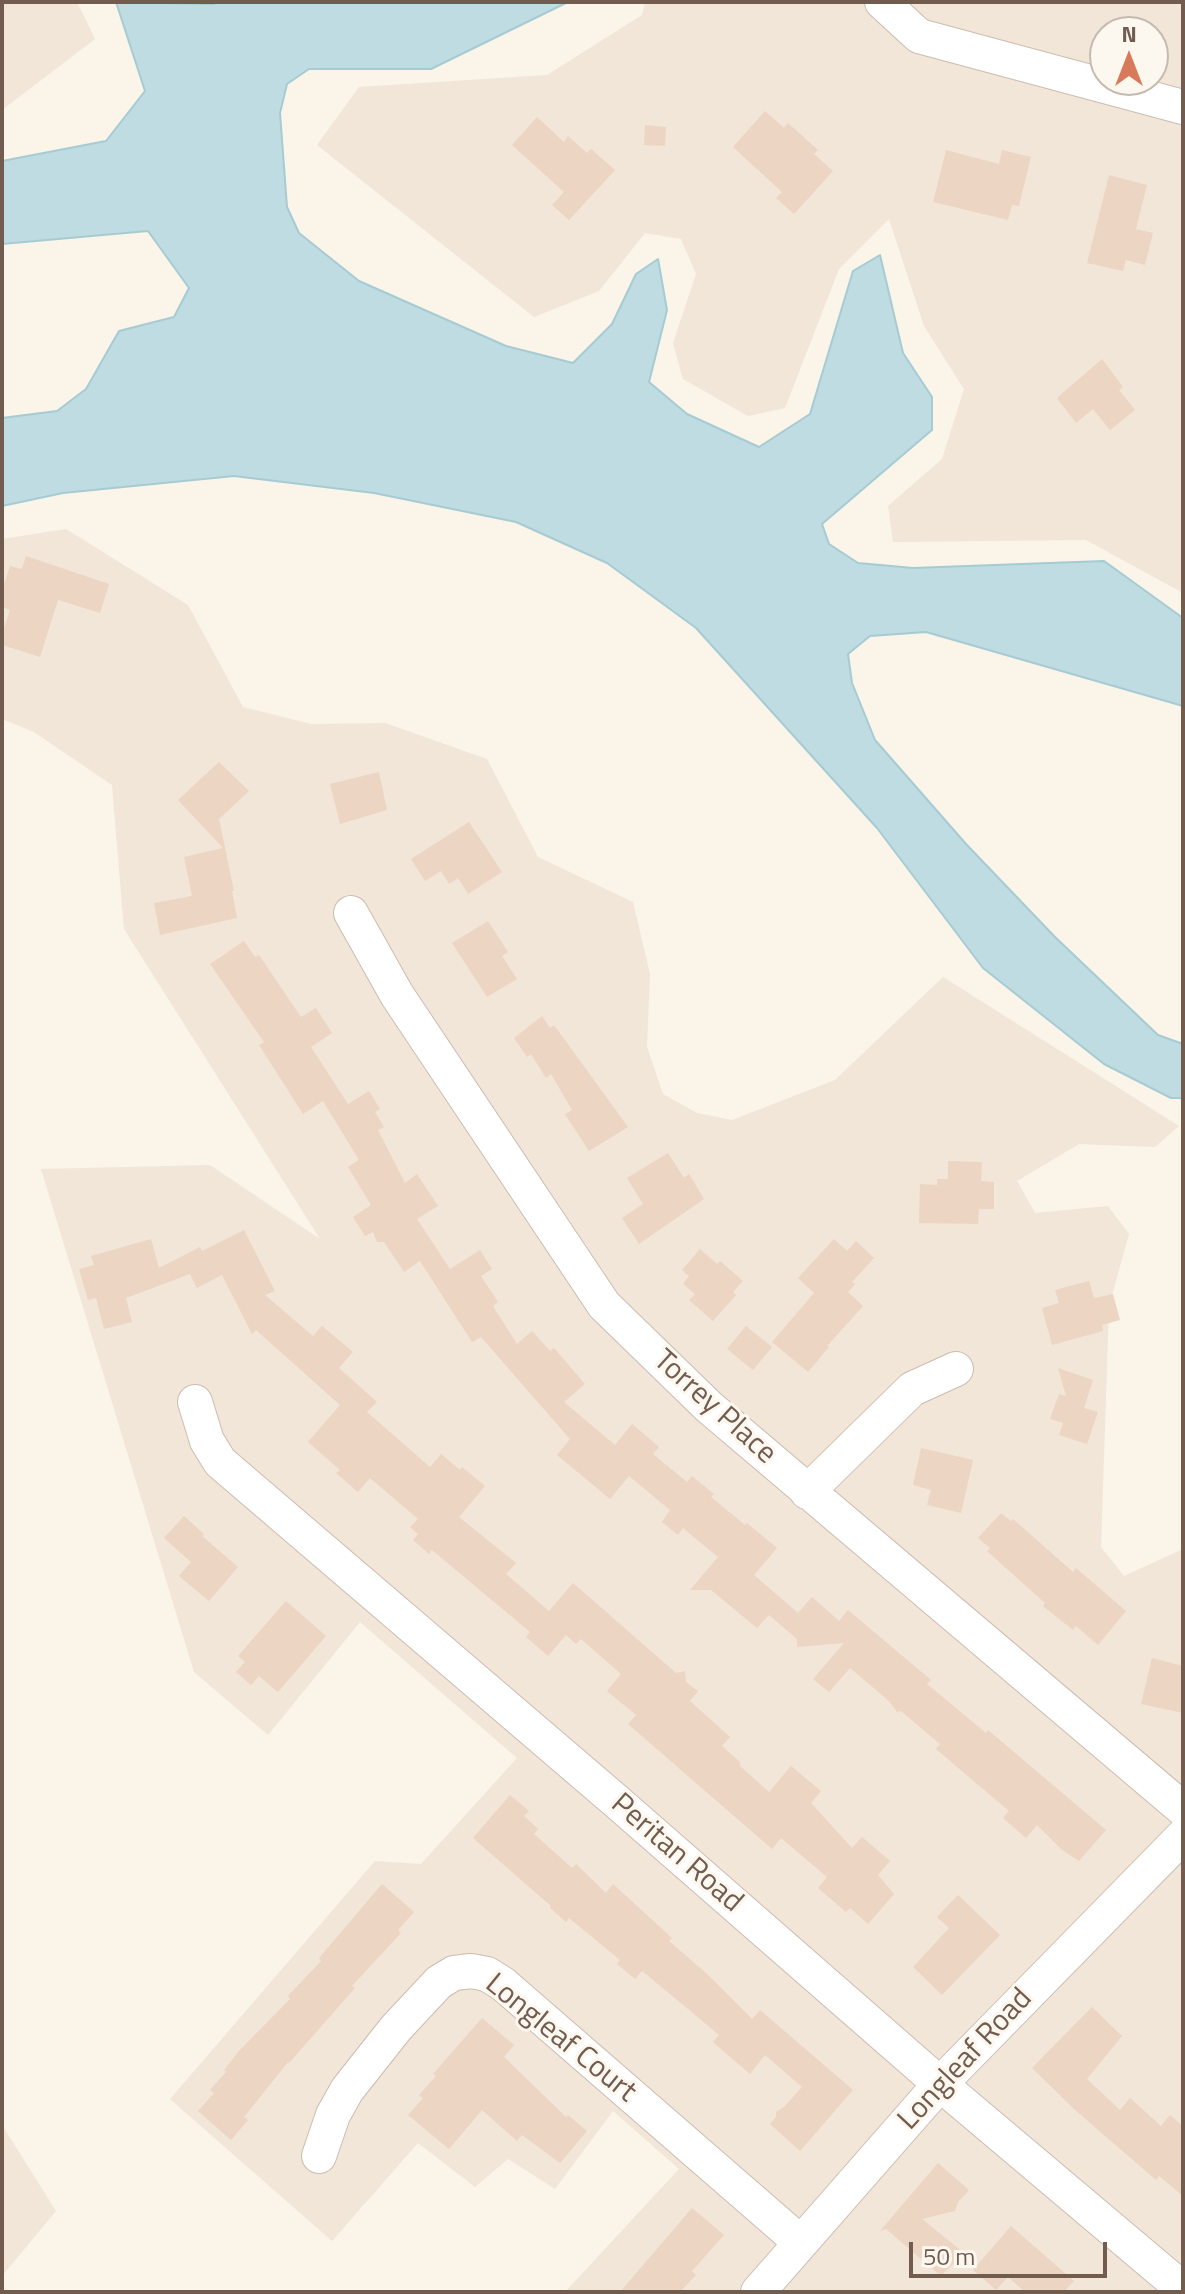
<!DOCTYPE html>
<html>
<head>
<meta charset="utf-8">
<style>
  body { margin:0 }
  #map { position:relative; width:1185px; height:2294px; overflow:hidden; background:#faf4e9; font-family:"Titillium Web",sans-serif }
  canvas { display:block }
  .frame { position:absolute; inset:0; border:4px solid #725c4f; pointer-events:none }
  .north { position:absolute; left:1089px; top:16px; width:80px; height:80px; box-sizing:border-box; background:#fdf8ef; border:2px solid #c5baaf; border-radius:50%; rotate:0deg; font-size:22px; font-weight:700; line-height:32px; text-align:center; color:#725c4f }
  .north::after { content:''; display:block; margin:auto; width:28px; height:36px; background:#d87a5a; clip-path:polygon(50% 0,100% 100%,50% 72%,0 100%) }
  .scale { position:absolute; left:909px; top:2242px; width:198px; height:36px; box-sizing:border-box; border:4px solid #725c4f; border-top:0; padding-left:10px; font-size:24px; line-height:28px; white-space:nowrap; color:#725c4f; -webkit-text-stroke:6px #fdf8ef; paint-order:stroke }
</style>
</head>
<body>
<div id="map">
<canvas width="1185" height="2294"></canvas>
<div class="frame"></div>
<div class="north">N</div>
<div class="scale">50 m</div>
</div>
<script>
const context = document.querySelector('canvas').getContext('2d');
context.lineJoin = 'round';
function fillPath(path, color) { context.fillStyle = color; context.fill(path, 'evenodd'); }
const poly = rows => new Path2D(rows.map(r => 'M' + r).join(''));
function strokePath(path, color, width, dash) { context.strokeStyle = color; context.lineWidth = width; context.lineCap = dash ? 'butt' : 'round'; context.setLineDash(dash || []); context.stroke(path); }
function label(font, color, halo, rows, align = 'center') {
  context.font = font + ' "Titillium Web",sans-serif'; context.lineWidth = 6; context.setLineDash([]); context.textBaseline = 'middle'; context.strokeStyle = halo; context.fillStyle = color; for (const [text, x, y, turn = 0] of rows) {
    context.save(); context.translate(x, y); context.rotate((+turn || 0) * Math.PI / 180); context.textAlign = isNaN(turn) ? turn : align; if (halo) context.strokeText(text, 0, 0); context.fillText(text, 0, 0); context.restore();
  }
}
fillPath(poly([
  [2,2,77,2,95,39,2,110],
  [645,2,1183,2,1183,593,1086,540,893,542,888,506,942,459,964,389,924,326,889,219,839,269,785,408,748,416,683,379,673,343,696,274,681,239,645,233,599,291,534,317,317,145,359,87,547,75,642,15],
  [1105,32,1153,32,1153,80,1105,80],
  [66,529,188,605,243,707,311,724,385,723,487,759,538,857,633,902,650,974,647,1047,663,1094,697,1113,732,1120,835,1080,943,977,1179,1126,1155,1147,1079,1144,1017,1181,1035,1213,1108,1206,1129,1234,1109,1306,1101,1547,1124,1576,1183,1549,1183,2292,565,2292,679,2169,613,2111,555,2189,508,2159,475,2187,418,2143,332,2241,170,2099,375,1861,421,1864,517,1758,360,1622,268,1735,194,1672,41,1169,210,1165,320,1239,124,929,112,785,34,732,2,719,2,539],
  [2,2125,56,2211,2,2276]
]), '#f1e6d8');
const water = poly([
  [116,2,214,4,216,2,568,2,431,69,309,69,287,84,280,113,287,207,299,233,359,281,506,346,573,363,612,324,636,274,658,259,667,310,649,382,687,414,759,447,810,414,853,271,880,255,903,353,932,397,932,430,822,524,829,544,858,563,913,568,1104,561,1183,618,1183,706,926,632,870,636,848,654,852,683,875,740,966,844,1055,937,1158,1035,1183,1044,1183,1098,1171,1098,1104,1064,983,968,877,828,696,628,607,563,516,522,374,493,234,476,63,493,2,506,2,418,57,411,86,389,119,331,174,317,189,288,148,231,2,244,2,161,106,141,145,91,116,2]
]);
fillPath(water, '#bfdce2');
strokePath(water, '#a6cbd3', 2);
fillPath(poly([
  [765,111,784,128,788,123,818,150,814,154,833,171,794,214,776,198,782,192,733,147],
  [537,117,564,142,568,136,587,153,591,149,615,170,569,220,552,205,564,192,512,145],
  [645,125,666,127,665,146,644,145],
  [946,150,999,164,1002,150,1031,157,1019,206,1012,205,1008,220,933,202],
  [1109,175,1147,185,1136,229,1153,233,1145,265,1126,260,1123,271,1087,263],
  [1102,359,1123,387,1119,390,1135,410,1110,430,1093,409,1076,423,1057,398],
  [26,556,109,584,100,613,58,600,40,657,2,645,2,634,10,610,2,607,2,591,10,566,22,569],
  [219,762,249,791,219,819,234,891,232,891,237,918,160,935,154,903,192,896,184,857,223,848,178,800],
  [379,772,387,810,340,824,330,784],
  [469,822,502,872,468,894,458,878,449,884,441,871,425,881,411,859],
  [488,921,508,952,502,956,517,979,487,997,452,943],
  [244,941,255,957,259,955,301,1017,316,1008,332,1033,311,1047,348,1104,369,1091,380,1109,375,1112,384,1127,378,1130,405,1183,417,1174,438,1206,417,1219,450,1269,480,1250,492,1269,481,1276,498,1302,493,1306,517,1344,532,1331,550,1351,554,1348,585,1384,564,1402,615,1445,632,1424,659,1447,653,1454,687,1482,692,1476,714,1494,711,1497,745,1525,747,1523,777,1548,754,1575,798,1613,812,1597,839,1621,848,1610,931,1680,927,1684,986,1733,988,1730,1106,1830,1079,1861,1062,1850,1037,1825,1026,1838,1003,1818,1009,1811,936,1749,940,1744,901,1711,897,1712,889,1701,850,1668,829,1692,813,1679,844,1643,797,1647,797,1639,769,1615,757,1628,711,1590,690,1590,718,1557,683,1528,678,1535,662,1522,670,1510,629,1476,610,1499,557,1455,570,1439,481,1337,472,1342,420,1261,404,1272,384,1242,377,1242,373,1232,365,1236,353,1217,371,1205,348,1167,359,1160,323,1101,303,1114,259,1045,264,1042,210,964],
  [542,1016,550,1028,554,1025,628,1127,589,1151,565,1114,572,1110,551,1074,546,1078,531,1054,527,1057,514,1038],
  [668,1153,684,1178,689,1174,704,1199,639,1244,622,1218,643,1204,627,1178],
  [948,1161,982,1162,981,1181,994,1182,994,1209,979,1209,978,1224,919,1223,920,1184,937,1185,937,1179,948,1179],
  [244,1230,275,1291,265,1295,313,1336,322,1326,353,1352,339,1368,377,1402,367,1412,430,1467,441,1454,460,1470,462,1467,485,1486,459,1517,516,1563,506,1574,549,1611,573,1583,676,1673,685,1671,686,1682,698,1691,690,1701,730,1737,722,1746,740,1762,740,1766,769,1792,791,1766,821,1791,811,1803,852,1848,862,1837,890,1861,878,1875,894,1894,868,1924,850,1908,846,1912,818,1888,827,1877,781,1838,772,1849,628,1724,636,1715,607,1691,621,1674,581,1639,576,1644,566,1635,548,1656,526,1637,530,1632,432,1550,429,1554,413,1540,418,1534,410,1527,418,1519,370,1478,358,1492,336,1473,340,1470,308,1442,340,1405,256,1330,252,1334,222,1275,197,1288,190,1274,126,1298,132,1322,104,1329,96,1298,88,1300,79,1269,94,1265,91,1256,151,1239,159,1268,200,1247,202,1251],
  [834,1239,847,1251,856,1241,874,1258,852,1282,855,1284,848,1292,863,1306,827,1346,829,1347,808,1372,772,1342,814,1293,798,1278],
  [700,1249,717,1264,720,1261,743,1281,733,1292,736,1295,713,1321,689,1300,695,1294,683,1284,689,1276,682,1270],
  [1089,1281,1094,1298,1113,1294,1120,1320,1102,1325,1103,1331,1052,1345,1042,1308,1059,1303,1055,1290],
  [746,1326,772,1347,753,1370,727,1349],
  [1058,1368,1093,1380,1084,1408,1098,1412,1087,1444,1059,1435,1063,1423,1050,1419,1059,1394,1066,1396],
  [921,1448,973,1460,961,1513,927,1505,931,1490,913,1485],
  [1001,1513,1011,1521,1013,1519,1073,1572,1076,1568,1126,1611,1098,1645,1076,1626,1073,1630,1043,1606,1045,1603,987,1551,990,1548,978,1538],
  [184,1516,204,1534,202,1536,238,1567,209,1601,179,1576,191,1562,164,1538],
  [286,1601,326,1636,278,1692,259,1676,251,1685,236,1672,245,1662,238,1656],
  [1152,1658,1183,1666,1183,1713,1141,1704],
  [510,1795,529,1811,524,1816,538,1829,534,1834,572,1868,576,1864,606,1893,613,1884,672,1938,669,1941,707,1974,752,2019,760,2010,853,2090,800,2151,770,2124,776,2117,776,2112,784,2107,802,2087,765,2055,750,2074,713,2042,719,2035,682,2004,642,1971,635,1979,617,1964,620,1960,569,1918,566,1922,550,1908,551,1906,473,1838],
  [382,1884,414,1912,398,1930,401,1933,352,1986,355,1988,289,2063,288,2062,244,2117,248,2120,231,2140,198,2111,214,2093,210,2090,226,2072,224,2070,239,2051,290,1999,288,1996,321,1961,319,1958],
  [958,1895,1000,1935,942,1995,913,1967,949,1928,937,1917],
  [1092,2007,1122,2036,1087,2079,1120,2110,1130,2098,1161,2126,1170,2115,1183,2126,1183,2196,1159,2176,1156,2180,1074,2109,1032,2068],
  [482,2018,514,2045,504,2057,566,2117,568,2115,587,2131,560,2163,522,2135,517,2141,482,2110,449,2149,408,2115,423,2098,419,2095,436,2076,433,2074],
  [938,2163,969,2190,958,2202,955,2211,922,2219,964,2253,941,2276,886,2229,880,2231],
  [692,2208,724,2235,692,2271,696,2275,680,2292,620,2292],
  [1011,2226,1074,2281,1064,2292,1025,2292,1008,2277,996,2290,973,2270]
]), '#edd5c3');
const minor = poly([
  [882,2,919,36,1183,107],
  [351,913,397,995,604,1305,709,1407,1183,1809],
  [195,1402,207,1441,220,1462,616,1801,940,2084,1183,2289],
  [807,1492,912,1389,956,1369],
  [319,2156,333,2115,347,2090,396,2028,439,1982,454,1973,471,1971,487,1974,503,1984,800,2242],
  [758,2292,940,2084,1183,1836]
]);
strokePath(minor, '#ccbcb0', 36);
strokePath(minor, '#fff', 34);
label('30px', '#725c4f', '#fdf8ef', [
  ["Torrey Place",714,1408,42],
  ["Peritan Road",676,1854,41],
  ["Longleaf Court",560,2039,39],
  ["Longleaf Road",966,2060,-47]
]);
</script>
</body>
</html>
